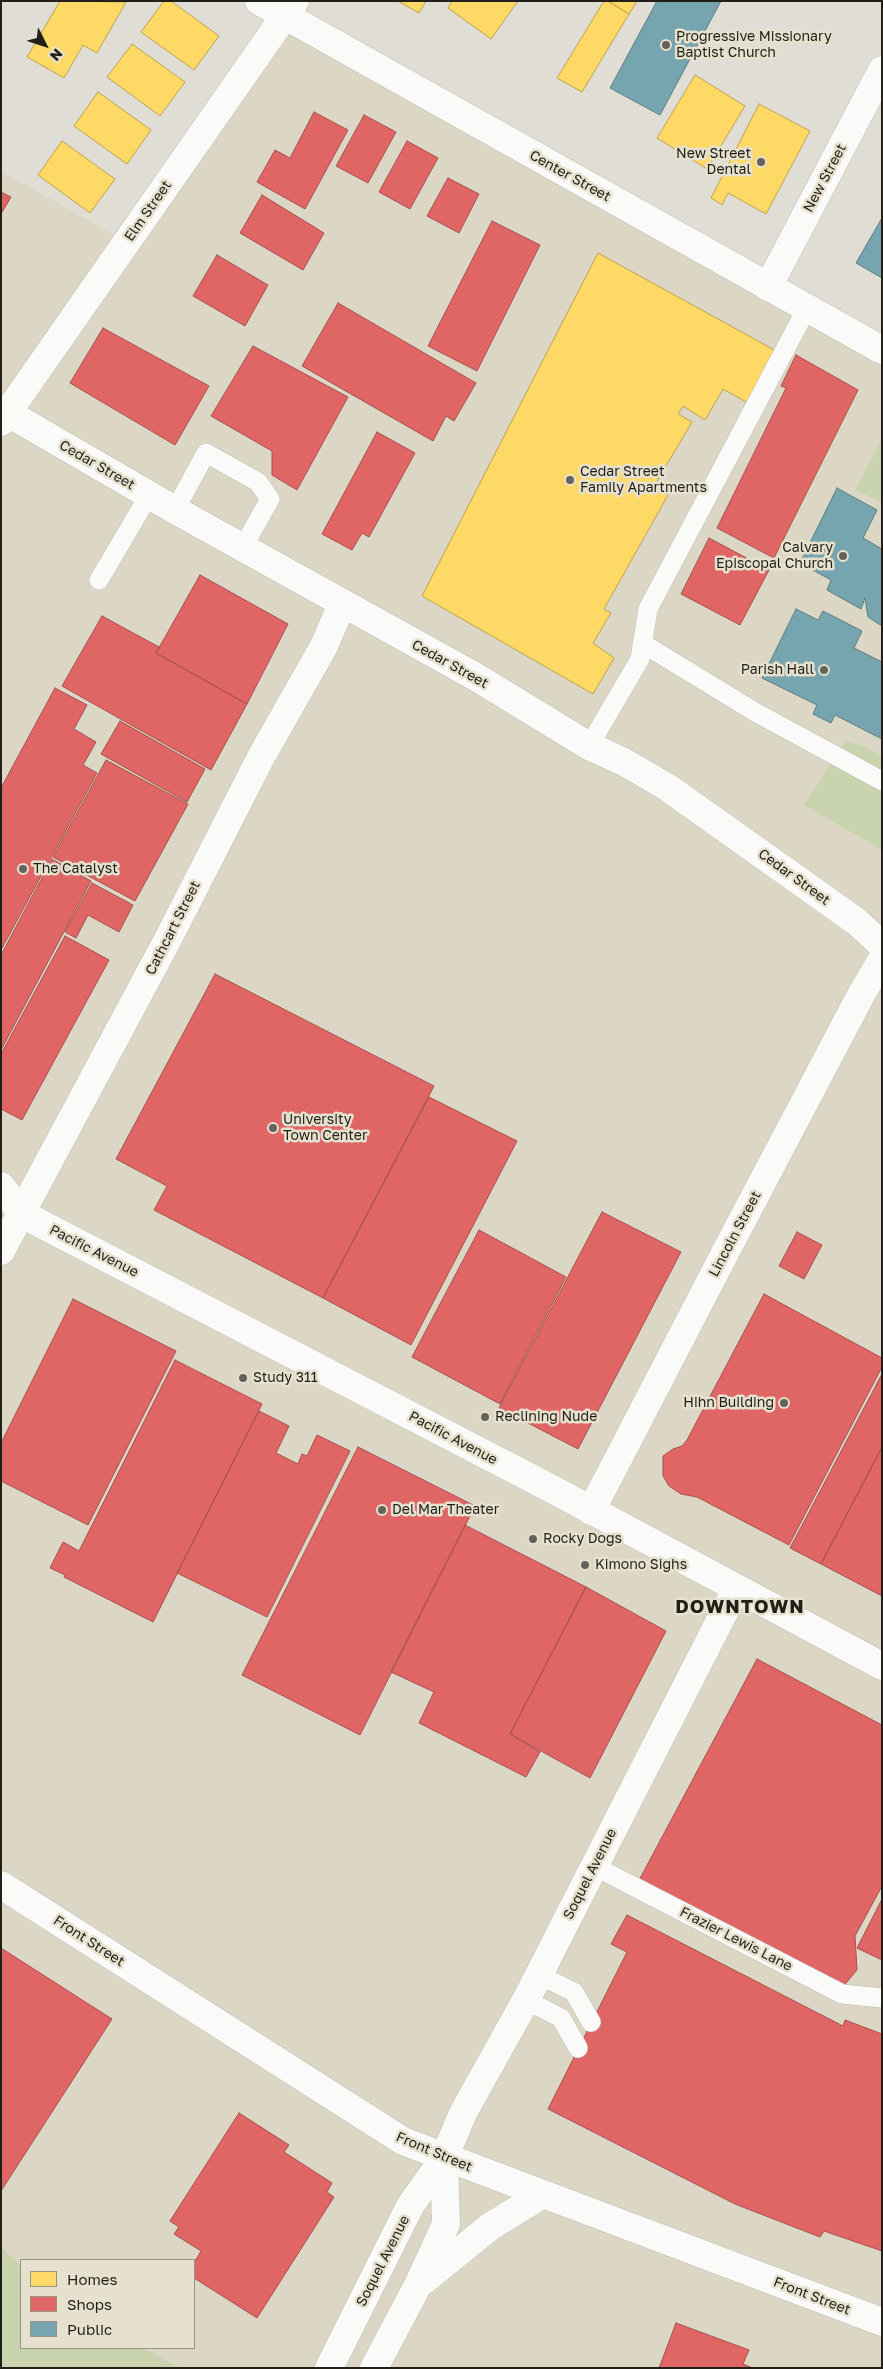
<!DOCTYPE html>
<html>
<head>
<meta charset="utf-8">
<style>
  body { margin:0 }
  #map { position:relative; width:883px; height:2369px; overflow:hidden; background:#e0ded4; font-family:"Golos Text",sans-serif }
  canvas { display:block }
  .frame { position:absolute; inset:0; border:2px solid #211f18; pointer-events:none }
  .legend { position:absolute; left:20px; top:2259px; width:175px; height:90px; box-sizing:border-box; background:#e6e1ce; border:1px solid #979385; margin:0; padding:6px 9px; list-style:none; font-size:15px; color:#211f18 }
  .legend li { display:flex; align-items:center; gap:10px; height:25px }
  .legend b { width:25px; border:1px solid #979385 }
  .north { position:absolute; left:20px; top:20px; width:50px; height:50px; -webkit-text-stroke:4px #e6e1ce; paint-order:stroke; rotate:131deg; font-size:14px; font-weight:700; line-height:20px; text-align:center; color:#211f18 }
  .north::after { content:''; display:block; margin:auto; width:18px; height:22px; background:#211f18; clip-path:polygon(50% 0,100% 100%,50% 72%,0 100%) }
</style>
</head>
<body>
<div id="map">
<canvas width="883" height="2369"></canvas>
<div class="frame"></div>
<ul class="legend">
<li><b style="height:14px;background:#ffd966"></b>Homes</li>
<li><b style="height:14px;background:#e06666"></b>Shops</li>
<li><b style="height:14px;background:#76a5af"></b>Public</li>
</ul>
<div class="north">N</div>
</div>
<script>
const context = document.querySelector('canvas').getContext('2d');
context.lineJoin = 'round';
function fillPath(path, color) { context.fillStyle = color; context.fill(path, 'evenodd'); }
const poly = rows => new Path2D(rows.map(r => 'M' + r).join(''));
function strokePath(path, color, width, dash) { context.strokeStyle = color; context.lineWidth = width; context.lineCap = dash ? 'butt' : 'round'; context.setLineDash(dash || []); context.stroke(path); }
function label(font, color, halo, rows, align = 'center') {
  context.font = font + ' "Golos Text",sans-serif'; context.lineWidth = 5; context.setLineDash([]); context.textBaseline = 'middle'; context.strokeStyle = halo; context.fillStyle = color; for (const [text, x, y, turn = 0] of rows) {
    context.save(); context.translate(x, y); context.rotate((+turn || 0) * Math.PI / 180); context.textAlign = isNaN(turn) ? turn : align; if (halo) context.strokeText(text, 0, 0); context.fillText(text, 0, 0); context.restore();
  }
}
fillPath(poly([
  [287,20,882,350,882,2368,184,2368,143,2348,194,2348,194,2260,21,2260,21,2266,1,2248,1,171,125,241]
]), '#dcd7c4');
fillPath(poly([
  [882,439,882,502,855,490],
  [846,741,865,747,882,757,882,850,804,805],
  [1,2247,21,2266,21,2348,143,2348,182,2368,1,2368]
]), '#c9d3ae');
const homes = poly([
  [60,1,126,2,97,53,83,45,64,78,27,57,60,1],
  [164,1,171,1,219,36,194,70,141,32,164,1],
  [398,1,426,1,419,13,398,1],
  [452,1,518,1,491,39,448,8,452,1],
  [604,1,608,1,629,14,582,92,557,78,604,1],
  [608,1,637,1,629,14,608,1],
  [132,44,185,82,160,116,107,77,132,44],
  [695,75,745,106,707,169,657,138,695,75],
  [98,92,151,130,127,164,74,126,98,92],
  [759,104,810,131,766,214,728,193,722,205,711,198,759,104],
  [62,141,115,179,90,213,38,175,62,141],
  [598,253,778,352,750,404,723,389,705,420,683,406,678,414,692,422,654,486,668,495,604,609,611,613,593,643,614,658,593,694,422,596,598,253]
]);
fillPath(homes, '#ffd966');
strokePath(homes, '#bca14f', 1);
const shops = poly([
  [314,112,348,130,305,209,257,182,275,150,290,158,314,112],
  [364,115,396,132,368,183,336,166,364,115],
  [407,141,438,158,410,209,379,192,407,141],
  [448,178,479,194,459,233,427,216,448,178],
  [1,192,11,197,1,214,1,192],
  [262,195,324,233,303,270,240,233,262,195],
  [492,221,540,245,477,371,428,346,492,221],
  [217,255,268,285,245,326,193,296,217,255],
  [338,303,476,383,454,421,446,416,433,441,302,366,338,303],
  [103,328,209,386,175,445,70,383,103,328],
  [253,346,348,397,297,490,272,475,272,451,211,416,253,346],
  [796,355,858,390,774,558,717,528,786,388,781,386,796,355],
  [377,432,415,453,369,537,362,533,352,550,322,534,377,432],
  [709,538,769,570,740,625,681,594,709,538],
  [200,575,288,624,247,704,156,653,200,575],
  [102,616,159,647,156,653,247,704,211,770,62,686,102,616],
  [55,688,87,705,74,729,96,742,83,765,97,773,1,950,1,788,55,688],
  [120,721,205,769,187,802,101,754,120,721],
  [106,760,188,804,135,901,53,857,106,760],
  [52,859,91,881,1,1050,1,955,52,859],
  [92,883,133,905,119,932,88,915,76,938,65,932,92,883],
  [65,936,109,960,22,1120,1,1109,1,1054,65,936],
  [215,974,434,1086,323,1298,154,1210,167,1186,116,1159,215,974],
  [429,1097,517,1141,411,1345,323,1298,429,1097],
  [602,1212,681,1252,578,1449,499,1408,602,1212],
  [479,1230,566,1277,500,1404,412,1357,479,1230],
  [797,1232,822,1245,804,1279,779,1266,797,1232],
  [764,1294,882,1358,882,1367,789,1545,697,1497,681,1494,669,1486,663,1476,663,1456,673,1449,682,1446,687,1440,764,1294],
  [73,1299,176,1351,88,1525,1,1481,1,1443,73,1299],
  [175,1360,262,1404,153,1622,64,1577,65,1575,50,1568,63,1542,79,1551,175,1360],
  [882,1374,882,1447,821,1564,790,1548,882,1374],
  [259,1411,289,1426,276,1453,298,1464,302,1454,307,1456,317,1435,350,1451,267,1617,177,1573,259,1411],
  [358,1447,475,1506,360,1735,242,1675,358,1447],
  [882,1447,882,1596,821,1564,882,1447],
  [465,1525,586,1587,510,1734,540,1752,526,1777,419,1723,434,1692,391,1672,465,1525],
  [586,1587,666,1631,590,1778,510,1734,586,1587],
  [757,1659,882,1725,882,1886,855,1936,857,1970,841,1989,637,1884,757,1659],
  [882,1899,882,1960,857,1948,882,1899],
  [627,1915,843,2026,845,2020,882,2034,882,2251,824,2231,820,2237,735,2204,548,2109,627,1952,611,1944,627,1915],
  [1,1948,112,2019,1,2191,1,1948],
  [239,2113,289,2145,284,2152,332,2183,327,2192,334,2197,257,2318,194,2278,194,2263,201,2251,174,2234,179,2227,170,2221,239,2113],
  [676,2323,749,2350,743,2364,753,2368,659,2368,676,2323]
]);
fillPath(shops, '#e06666');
strokePath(shops, '#a7514f', 1);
const public = poly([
  [657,1,721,1,660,115,610,88,657,1],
  [882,218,882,278,856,263,882,218],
  [837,488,877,510,863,538,882,549,882,626,868,617,865,598,861,609,827,590,831,580,800,563,837,488],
  [796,609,818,620,823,611,862,631,854,648,882,662,882,739,835,715,831,723,813,714,817,705,762,678,796,609]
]);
fillPath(public, '#76a5af');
strokePath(public, '#5c7d82', 1);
const service = poly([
  [175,510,206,453,258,482,270,499,243,547],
  [99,580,149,495],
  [642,643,755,712,882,781],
  [589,746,640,659,648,609,807,308],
  [594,1866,842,1994,882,1998],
  [539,1975,574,1992,591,2022],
  [526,2000,561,2018,578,2048]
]);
const minor = poly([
  [768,287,882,70],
  [1,422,295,1]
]);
const tertiary = poly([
  [1,409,175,510,476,677,589,746,624,762,667,787,857,922,882,945],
  [1,1186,22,1214,552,1489,882,1666],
  [1,1251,168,939,261,757,324,646,342,604],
  [591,1511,725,1253,862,993,882,959],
  [444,2158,463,2113,526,2000,736,1589]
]);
const secondary = poly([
  [259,1,882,350],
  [1,1885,403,2141,882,2322],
  [423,2281,491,2226,543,2194],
  [329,2368,410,2206,444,2158],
  [374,2368,418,2285,446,2224,444,2158]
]);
strokePath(service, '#bebcb4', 20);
strokePath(minor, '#bebcb4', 29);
strokePath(tertiary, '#bebcb4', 29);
strokePath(secondary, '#bebcb4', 29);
strokePath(service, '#fafaf9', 19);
strokePath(minor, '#fafaf9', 28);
strokePath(tertiary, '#fafaf9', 28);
strokePath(secondary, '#fafaf9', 28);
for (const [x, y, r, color] of [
  [666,45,5,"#64625a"],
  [761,162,5,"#64625a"],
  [570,480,5,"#64625a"],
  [843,556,5,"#64625a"],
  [824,670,5,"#64625a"],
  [23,869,5,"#64625a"],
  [273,1128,5,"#64625a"],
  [243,1378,5,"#64625a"],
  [784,1403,5,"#64625a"],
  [485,1417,5,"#64625a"],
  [382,1510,5,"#64625a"],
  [533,1539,5,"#64625a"],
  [585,1565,5,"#64625a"]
]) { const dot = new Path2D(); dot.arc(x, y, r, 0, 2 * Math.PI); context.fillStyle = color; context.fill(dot); strokePath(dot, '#e6e1ce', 2); }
label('14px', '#211f18', '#e6e1ce', [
  ["Progressive Missionary",676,37],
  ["Baptist Church",676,53],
  ["New Street",751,154,"right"],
  ["Dental",751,170,"right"],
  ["Cedar Street",580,472],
  ["Family Apartments",580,488],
  ["Calvary",833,548,"right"],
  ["Episcopal Church",833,564,"right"],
  ["Parish Hall",814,670,"right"],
  ["The Catalyst",33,869],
  ["University",283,1120],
  ["Town Center",283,1136],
  ["Study 311",253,1378],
  ["Hihn Building",774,1403,"right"],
  ["Reclining Nude",495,1417],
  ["Del Mar Theater",392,1510],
  ["Rocky Dogs",543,1539],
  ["Kimono Sighs",595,1565]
], 'left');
label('14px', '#211f18', '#e6e1ce', [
  ["Center Street",570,176,29],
  ["New Street",825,178,-62],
  ["Elm Street",148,211,-55],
  ["Cedar Street",97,465,30],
  ["Cedar Street",450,664,29],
  ["Cedar Street",794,877,36],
  ["Cathcart Street",173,928,-63],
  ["Lincoln Street",735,1234,-62],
  ["Pacific Avenue",94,1251,27],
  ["Pacific Avenue",453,1438,28],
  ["Soquel Avenue",590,1874,-63],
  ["Frazier Lewis Lane",736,1939,27],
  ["Front Street",89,1941,33],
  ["Front Street",434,2152,23],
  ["Soquel Avenue",383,2261,-63],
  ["Front Street",812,2296,21]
]);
context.letterSpacing = '1px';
label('bold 19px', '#211f18', '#e6e1ce', [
  ["DOWNTOWN",740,1607]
]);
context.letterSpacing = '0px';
</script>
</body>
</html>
